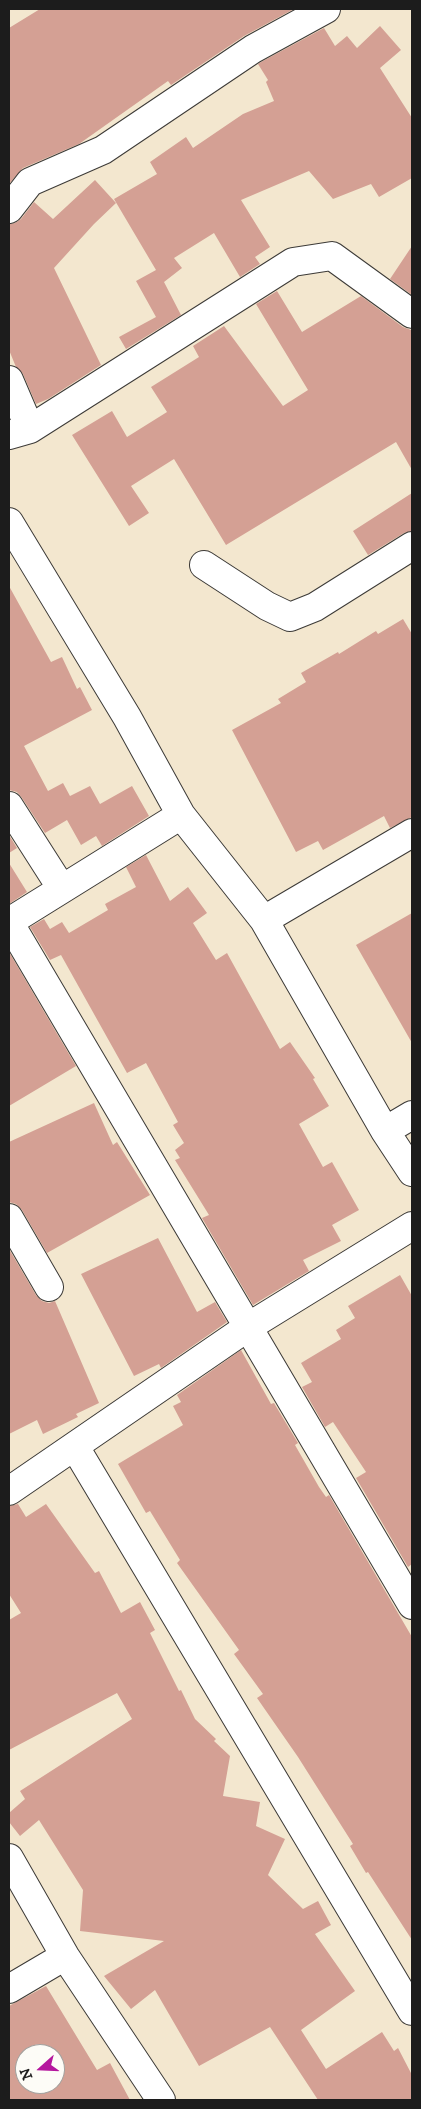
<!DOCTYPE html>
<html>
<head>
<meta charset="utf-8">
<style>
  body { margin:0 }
  #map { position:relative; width:421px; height:2109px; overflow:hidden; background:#f3e7cf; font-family:"IM FELL DW Pica",serif }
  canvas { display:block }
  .frame { position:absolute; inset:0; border:10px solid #1c1c1c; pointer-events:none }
  .north { position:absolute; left:15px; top:2044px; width:50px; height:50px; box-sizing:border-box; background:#fdfcf7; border:1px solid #a3a29f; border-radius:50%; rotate:250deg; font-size:14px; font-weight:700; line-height:20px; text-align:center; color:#1c1c1c }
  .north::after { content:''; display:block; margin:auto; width:18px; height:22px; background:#b5179e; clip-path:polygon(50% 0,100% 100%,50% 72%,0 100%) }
</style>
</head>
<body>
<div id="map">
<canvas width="421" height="2109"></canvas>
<div class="frame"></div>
<div class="north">N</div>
</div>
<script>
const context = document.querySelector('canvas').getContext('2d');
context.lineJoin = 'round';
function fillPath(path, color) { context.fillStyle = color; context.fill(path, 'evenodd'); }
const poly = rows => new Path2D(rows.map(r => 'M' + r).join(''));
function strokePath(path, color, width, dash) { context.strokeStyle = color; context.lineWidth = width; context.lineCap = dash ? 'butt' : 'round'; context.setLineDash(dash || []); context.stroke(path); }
fillPath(poly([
  [40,9,294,9,244,36,171,85,168,81,79,144,23,168,9,184,9,28],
  [380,26,401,50,380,68,412,118,412,178,379,197,371,184,333,199,309,171,241,200,270,247,255,257,260,264,240,277,214,233,174,258,182,268,164,282,181,315,126,349,119,337,156,317,136,281,156,270,114,199,157,174,150,162,186,137,193,148,243,114,274,101,266,82,268,80,258,64,261,62,324,28,335,46,347,36,357,48],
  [95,180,116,203,94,224,54,268,101,365,48,399,36,404,23,374,16,367,9,350,9,224,15,223,21,219,34,202,53,219],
  [412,246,412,295,390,279],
  [277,291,302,332,361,296,403,327,411,330,412,470,396,442,226,545,174,459,131,486,149,513,129,526,72,435,112,411,127,437,167,412,151,387,199,357,193,346,224,326,283,406,308,390,256,304],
  [412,493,412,531,404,533,368,555,353,531],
  [9,586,51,662,62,657,77,689,80,687,92,710,24,746,48,791,63,783,70,796,90,786,100,804,132,786,149,816,102,846,96,836,81,845,67,820,45,833,22,798,17,792,9,790],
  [403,619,412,634,412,817,390,828,384,816,323,850,318,841,296,852,232,730,281,703,278,699,306,682,301,673,338,652,339,654,376,631,378,634],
  [9,835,17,848,9,853],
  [146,855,170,901,188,887,207,913,193,923,216,960,227,953,280,1049,290,1042,315,1078,313,1079,329,1106,299,1124,323,1167,332,1162,359,1210,332,1225,341,1241,303,1260,309,1271,253,1305,202,1218,209,1215,175,1160,180,1158,175,1150,184,1143,173,1125,178,1122,146,1063,127,1073,61,955,50,960,30,927,44,919,50,929,62,922,69,933,108,910,105,904,136,887,126,867],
  [9,863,27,892,9,904],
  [412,913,412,1043,356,945],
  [9,952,76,1066,9,1106],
  [94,1103,113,1145,117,1142,150,1195,47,1253,22,1210,16,1204,9,1202,9,1142],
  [158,1238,197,1312,215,1302,227,1322,161,1368,159,1364,134,1376,81,1274],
  [9,1249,36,1295,42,1301,49,1303,55,1301,99,1403,76,1414,78,1417,43,1434,37,1420,9,1434],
  [400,1275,412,1296,412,1564,408,1567,356,1478,366,1472,333,1422,325,1427,302,1387,312,1382,301,1363,341,1339,336,1330,355,1318,348,1306],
  [241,1350,271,1404,274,1403,298,1443,295,1445,319,1487,326,1497,329,1495,412,1637,412,1940,368,1872,366,1873,350,1846,353,1844,298,1757,257,1698,263,1694,234,1654,239,1650,177,1563,180,1560,150,1511,146,1513,118,1464,183,1425,173,1406,181,1402,177,1395],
  [18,1504,26,1517,46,1504,95,1573,99,1571,121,1613,140,1602,155,1630,150,1633,179,1691,181,1690,195,1719,216,1739,214,1741,230,1756,223,1796,260,1802,256,1826,285,1839,268,1875,303,1909,318,1901,331,1925,315,1934,355,1991,301,2030,326,2069,382,2032,394,2051,398,2048,412,2075,412,2100,318,2100,270,2027,199,2066,155,1990,131,2009,104,1976,164,1941,80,1931,83,1890,39,1820,20,1836,9,1822,9,1813,25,1799,20,1791,132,1719,117,1693,9,1750,9,1620,21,1613,9,1594,9,1506],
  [46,1986,97,2070,110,2063,130,2100,9,2100,9,2006],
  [25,2054,55,2054,55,2084,25,2084]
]), '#d4a094');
const minor = poly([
  [9,209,30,182,103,150,253,49,326,9],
  [9,380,30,429],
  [9,435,30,429,293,262,332,256,412,314],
  [9,522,127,717,181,815,264,920,385,1131,412,1172],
  [204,565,267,606,290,617,315,607,412,546],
  [9,806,62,889],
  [264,920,412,833],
  [9,922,412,1605],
  [9,922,181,815],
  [385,1131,412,1115],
  [9,1218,49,1287],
  [75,1447,412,2011],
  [9,1491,248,1327,412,1226],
  [9,1858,65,1956,161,2100],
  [9,1989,65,1956]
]);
strokePath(minor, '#3c3a37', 30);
strokePath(minor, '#fff', 28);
</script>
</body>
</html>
